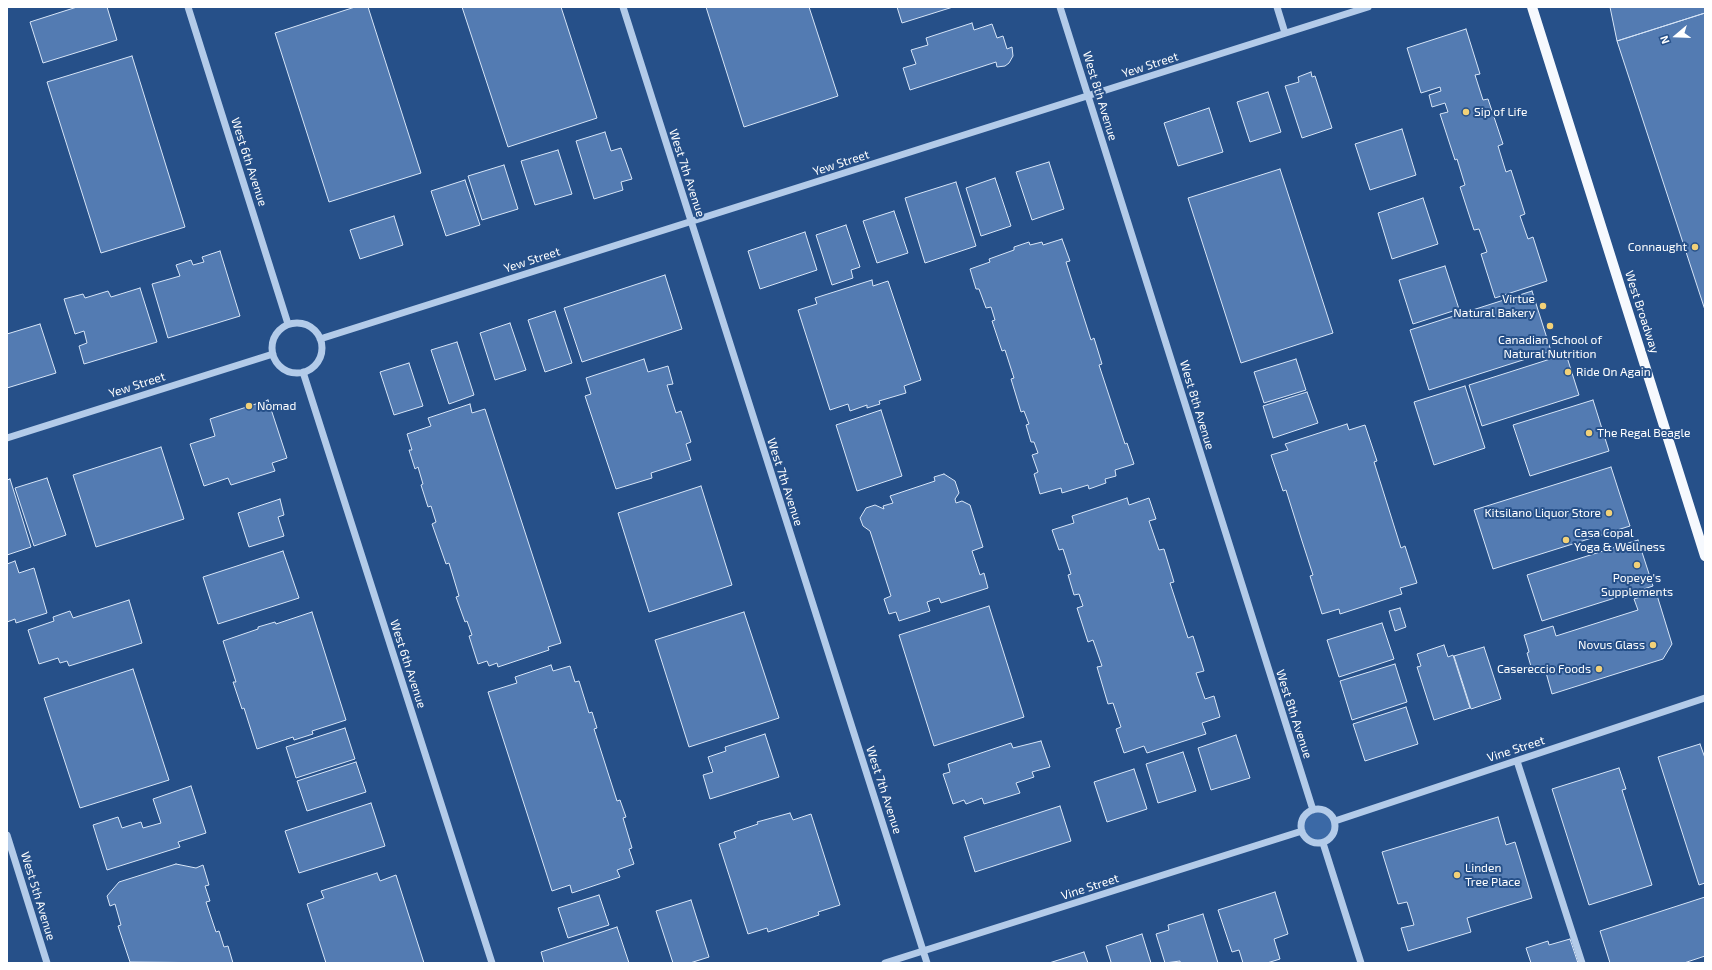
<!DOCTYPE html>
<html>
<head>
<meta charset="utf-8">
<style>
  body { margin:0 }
  #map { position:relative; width:1712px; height:970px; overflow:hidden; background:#265089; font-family:"Exo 2",sans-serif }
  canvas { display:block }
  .frame { position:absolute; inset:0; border:8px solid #fff; pointer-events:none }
  .north { position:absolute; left:1656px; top:16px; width:40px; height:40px; -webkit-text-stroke:3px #265089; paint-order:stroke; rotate:251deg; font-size:11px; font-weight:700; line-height:16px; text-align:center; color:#fff }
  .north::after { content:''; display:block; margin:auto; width:14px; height:18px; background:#fff; clip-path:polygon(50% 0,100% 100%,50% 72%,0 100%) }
</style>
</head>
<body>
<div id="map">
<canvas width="1712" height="970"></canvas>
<div class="frame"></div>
<div class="north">N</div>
</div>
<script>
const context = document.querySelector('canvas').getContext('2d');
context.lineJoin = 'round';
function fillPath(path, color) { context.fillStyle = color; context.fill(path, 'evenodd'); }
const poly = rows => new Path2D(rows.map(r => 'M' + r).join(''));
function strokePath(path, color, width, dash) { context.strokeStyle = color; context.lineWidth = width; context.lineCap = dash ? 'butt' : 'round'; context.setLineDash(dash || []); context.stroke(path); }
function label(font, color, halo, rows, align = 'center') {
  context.font = font + ' "Exo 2",sans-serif'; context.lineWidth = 4; context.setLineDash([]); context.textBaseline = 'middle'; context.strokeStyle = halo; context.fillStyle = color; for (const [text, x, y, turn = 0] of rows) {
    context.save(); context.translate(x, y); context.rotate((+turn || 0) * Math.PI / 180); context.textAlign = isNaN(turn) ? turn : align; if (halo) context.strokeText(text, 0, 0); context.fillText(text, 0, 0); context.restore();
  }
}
fillPath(poly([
  '1301 826a17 17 0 1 1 34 0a17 17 0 1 1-34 0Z'
]), '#3b69a6');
const building = poly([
  [77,7,107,7,117,40,43,63,30,22,77,7],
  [355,7,368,7,421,173,329,202,275,33,355,7],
  [462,7,561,7,597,118,508,147,462,7],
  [706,7,809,7,838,96,744,127,706,7],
  [897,7,953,7,902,23,897,7],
  [1610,7,1705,7,1705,13,1617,41,1610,7],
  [1705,13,1705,310,1617,41,1705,13],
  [972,23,974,30,992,24,997,38,1003,36,1007,49,1012,47,1013,56,1009,63,1005,66,997,67,996,62,910,90,903,68,916,64,911,50,928,45,926,38,972,23],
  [1466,29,1480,74,1475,75,1483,100,1488,99,1503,144,1498,146,1506,172,1511,170,1525,214,1520,216,1528,239,1533,237,1547,281,1495,298,1481,254,1487,252,1479,229,1474,230,1460,187,1465,185,1457,159,1455,160,1440,114,1448,112,1445,103,1432,107,1429,95,1441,91,1440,87,1421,93,1407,48,1466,29],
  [132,56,185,227,101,253,47,82,132,56],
  [1311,72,1312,77,1315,76,1332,128,1302,138,1285,86,1299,82,1298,77,1311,72],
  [1268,92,1281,132,1250,142,1237,102,1268,92],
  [1209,108,1223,152,1178,166,1164,123,1209,108],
  [1402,129,1416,175,1370,190,1355,144,1402,129],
  [605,132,611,151,621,148,632,179,621,182,623,190,594,199,576,141,605,132],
  [558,150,572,194,535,205,521,161,558,150],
  [1049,162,1064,209,1032,220,1016,172,1049,162],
  [504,165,518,209,482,220,468,176,504,165],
  [1280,169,1333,333,1241,363,1188,198,1280,169],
  [995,178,1011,226,981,236,966,188,995,178],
  [465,180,480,225,446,236,431,191,465,180],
  [956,182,976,246,925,263,905,198,956,182],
  [1423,198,1438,244,1392,259,1378,213,1423,198],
  [894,211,908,253,877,263,863,221,894,211],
  [394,216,403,245,360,259,350,230,394,216],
  [846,225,860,267,851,270,853,278,832,285,816,235,846,225],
  [805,232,817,270,760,289,748,251,805,232],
  [1062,239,1070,261,1066,262,1091,340,1094,338,1102,364,1099,365,1125,444,1127,443,1134,464,1115,470,1116,476,1105,479,1106,483,1089,489,1088,485,1062,493,1061,488,1040,494,1034,474,1038,472,1032,455,1038,453,1034,442,1031,442,1026,425,1029,424,1024,411,1021,412,1011,379,1014,378,1005,350,1002,351,992,321,995,320,991,307,986,308,979,289,976,289,970,269,990,262,989,259,1014,250,1014,247,1029,242,1030,245,1042,242,1043,245,1062,239],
  [220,251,240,316,168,338,152,284,180,276,176,265,191,260,193,265,204,262,202,257,220,251],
  [1445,266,1459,309,1413,324,1399,280,1445,266],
  [665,275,682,329,582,362,564,308,665,275],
  [872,280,873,286,888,281,921,380,904,386,906,393,879,401,880,404,867,408,867,405,850,411,848,404,830,410,798,310,817,304,815,298,872,280],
  [140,288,157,342,84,364,79,346,87,343,84,331,75,334,64,299,83,294,85,298,108,291,111,297,140,288],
  [1532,291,1551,351,1429,390,1410,330,1532,291],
  [555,311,572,363,545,372,528,320,555,311],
  [510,323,526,370,495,380,480,333,510,323],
  [40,324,56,373,7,388,7,334,40,324],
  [457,342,474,395,449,404,431,350,457,342],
  [1566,354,1579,395,1482,426,1469,385,1566,354],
  [644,359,648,372,668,366,673,384,667,385,676,413,681,411,691,442,686,444,691,460,651,473,652,478,616,489,585,396,591,394,586,378,644,359],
  [1296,359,1306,390,1264,403,1254,372,1296,359],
  [409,363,423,406,394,415,380,372,409,363],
  [1465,386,1485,448,1434,465,1414,402,1465,386],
  [1307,392,1318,423,1273,438,1263,406,1307,392],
  [268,400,287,458,272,463,275,471,231,485,228,478,204,486,190,444,215,436,210,419,268,400],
  [1593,400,1609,451,1530,476,1513,425,1593,400],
  [470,404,472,413,485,409,561,643,548,647,549,650,498,667,497,663,489,666,487,661,478,664,469,636,472,635,467,621,465,622,456,597,459,596,449,563,446,564,432,524,436,522,431,506,428,507,421,485,423,484,418,467,415,469,409,450,412,450,407,434,431,426,428,418,470,404],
  [881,410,902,476,857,491,836,425,881,410],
  [1347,424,1349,430,1365,425,1377,461,1374,462,1401,548,1405,546,1417,583,1400,588,1402,594,1340,614,1339,609,1322,614,1310,576,1313,575,1302,541,1286,490,1283,491,1271,455,1288,450,1285,444,1347,424],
  [161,447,184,519,96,547,73,475,161,447],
  [1611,467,1630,526,1493,569,1474,510,1611,467],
  [944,474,955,481,959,493,955,499,956,503,962,501,970,505,983,547,972,551,980,575,984,573,988,588,941,603,939,598,927,602,930,611,899,621,896,612,889,614,884,599,891,596,870,531,863,526,860,518,866,508,875,505,884,509,883,506,893,503,890,496,935,481,934,477,944,474],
  [47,478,66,535,34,546,15,488,47,478],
  [10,479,31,547,7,555,7,480,10,479],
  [701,486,732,585,649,612,618,513,701,486],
  [1127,498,1129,505,1149,498,1156,519,1149,521,1159,550,1164,549,1174,582,1170,583,1188,638,1193,636,1204,671,1196,673,1205,699,1214,696,1220,717,1202,723,1206,734,1147,753,1144,746,1124,753,1116,729,1121,727,1113,703,1108,704,1097,667,1102,666,1093,640,1088,642,1077,608,1083,606,1079,594,1074,595,1068,575,1071,574,1063,549,1059,550,1052,530,1074,523,1072,516,1127,498],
  [280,499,284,515,278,517,284,536,249,547,238,513,280,499],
  [1638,540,1653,586,1542,621,1527,575,1638,540],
  [283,551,299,598,218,624,203,577,283,551],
  [15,561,19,573,34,568,47,613,16,623,15,619,7,622,7,564,15,561],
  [1656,592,1672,644,1663,659,1552,694,1545,669,1533,673,1527,653,1529,652,1524,635,1553,626,1556,636,1638,610,1634,599,1656,592],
  [129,600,142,643,69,666,67,661,60,663,58,658,39,664,28,630,54,621,53,617,70,611,73,618,129,600],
  [989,606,1024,717,934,746,899,635,989,606],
  [1400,608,1406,627,1395,631,1389,611,1400,608],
  [312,612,346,720,312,731,313,734,294,740,293,737,257,749,244,708,242,709,233,682,236,682,223,641,258,629,258,627,275,622,276,624,312,612],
  [744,612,779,718,689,747,655,640,744,612],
  [1382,623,1394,659,1339,677,1327,640,1382,623],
  [1444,645,1448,657,1453,655,1470,708,1434,720,1417,667,1421,666,1417,654,1444,645],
  [1484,647,1501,699,1471,709,1454,656,1484,647],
  [1395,664,1407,702,1352,720,1340,681,1395,664],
  [551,665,553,671,570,666,575,682,579,681,589,713,592,712,597,728,594,729,617,801,620,800,626,817,623,818,632,848,629,849,634,864,617,870,620,877,572,893,570,885,552,891,488,692,517,683,515,677,551,665],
  [133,669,169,780,80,808,44,698,133,669],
  [1406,707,1418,744,1365,761,1353,724,1406,707],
  [345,728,355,759,296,778,286,747,345,728],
  [765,734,779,777,710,799,703,775,713,772,708,757,726,751,725,747,765,734],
  [1236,735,1250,778,1211,790,1198,748,1236,735],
  [1041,741,1050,767,1032,772,1034,777,1016,783,1020,793,984,804,982,798,966,804,964,800,953,804,943,774,950,772,948,764,1011,743,1013,748,1041,741],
  [1700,744,1705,758,1705,883,1699,885,1658,757,1700,744],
  [1183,752,1196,791,1158,803,1146,764,1183,752],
  [356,762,366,792,307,811,297,781,356,762],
  [1619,768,1626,789,1622,790,1652,885,1589,905,1552,789,1619,768],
  [1134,769,1147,809,1107,822,1094,782,1134,769],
  [191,786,206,833,178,842,180,847,107,870,93,825,118,817,122,828,141,822,143,828,161,823,153,799,191,786],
  [371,803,385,846,299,873,285,831,371,803],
  [1060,806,1071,841,975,872,964,837,1060,806],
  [790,813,793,820,811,814,840,905,818,912,819,915,768,932,767,928,748,934,719,844,736,838,734,832,758,824,757,822,790,813],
  [1498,817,1506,845,1515,842,1532,898,1467,918,1471,932,1408,951,1401,928,1414,925,1407,902,1398,904,1382,852,1498,817],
  [176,864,196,868,203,865,209,885,205,886,210,901,206,902,216,932,219,931,224,947,228,946,233,963,130,962,118,926,121,925,115,904,110,906,107,896,119,882,176,864],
  [377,873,380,881,396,875,424,963,326,963,307,904,324,898,321,891,377,873],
  [1275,892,1288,934,1274,939,1280,959,1267,963,1243,963,1239,950,1232,952,1218,910,1275,892],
  [599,895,609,925,568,938,558,908,599,895],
  [1705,897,1705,956,1684,963,1610,963,1600,931,1705,897],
  [691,900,709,957,690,963,673,963,656,911,691,900],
  [1203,914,1218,963,1180,963,1180,961,1165,963,1156,934,1169,930,1168,925,1203,914],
  [617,927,629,963,544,963,541,952,617,927],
  [1142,934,1151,963,1108,963,1111,962,1106,946,1142,934],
  [1570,939,1578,963,1531,963,1526,948,1548,941,1549,945,1570,939],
  [1084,952,1088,963,1049,963,1084,952]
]);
fillPath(building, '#537bb2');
strokePath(building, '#d7e5f7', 1);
strokePath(poly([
  [188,7,288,324],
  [623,7,927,963],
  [1060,7,1313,810],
  [1277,7,1285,33],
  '272 348a25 25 0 1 1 50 0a25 25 0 1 1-50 0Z',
  [320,339,1368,7],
  [303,372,492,963],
  [7,438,273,354],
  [1517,761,1582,963],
  '1301 826a17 17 0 1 1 34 0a17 17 0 1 1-34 0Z',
  [1335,821,1705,698],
  [7,835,47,963],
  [1323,843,1361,963],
  [885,963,1302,831]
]), '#b3cbe9', 7);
strokePath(poly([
  [1532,7,1705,556]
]), '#f6f9fe', 10);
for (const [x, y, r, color] of [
  [1466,112,4,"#f2d178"],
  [1695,247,4,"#f2d178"],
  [1543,306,4,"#f2d178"],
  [1550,326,4,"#f2d178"],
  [1568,372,4,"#f2d178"],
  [249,406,4,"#f2d178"],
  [1589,433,4,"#f2d178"],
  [1609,513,4,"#f2d178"],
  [1566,540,4,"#f2d178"],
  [1637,565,4,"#f2d178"],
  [1653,645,4,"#f2d178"],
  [1599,669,4,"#f2d178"],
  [1457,875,4,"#f2d178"]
]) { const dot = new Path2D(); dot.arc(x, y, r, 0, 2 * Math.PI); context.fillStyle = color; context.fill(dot); strokePath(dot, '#265089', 1.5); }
label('12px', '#fff', '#265089', [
  ["Yew Street",1150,65,-18],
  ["West 8th Avenue",1100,96,73],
  ["West 6th Avenue",249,162,72],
  ["Yew Street",841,163,-18],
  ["West 7th Avenue",687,173,72],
  ["Yew Street",532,260,-18],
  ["West Broadway",1642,312,72],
  ["Yew Street",137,385,-18],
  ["West 8th Avenue",1197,405,73],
  ["West 7th Avenue",785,482,72],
  ["West 6th Avenue",408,664,72],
  ["West 8th Avenue",1294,714,72],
  ["Vine Street",1516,749,-18],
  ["West 7th Avenue",884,790,72],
  ["Vine Street",1090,887,-18],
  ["West 5th Avenue",38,896,73]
]);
label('12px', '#fff', '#265089', [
  ["Sip of Life",1474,112],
  ["Connaught",1687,247,"right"],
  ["Virtue",1535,299,"right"],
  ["Natural Bakery",1535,313,"right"],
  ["Canadian School of",1550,340,"center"],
  ["Natural Nutrition",1550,354,"center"],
  ["Ride On Again",1576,372],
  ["Nomad",257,406],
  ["The Regal Beagle",1597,433],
  ["Kitsilano Liquor Store",1601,513,"right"],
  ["Casa Copal",1574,533],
  ["Yoga & Wellness",1574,547],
  ["Popeye's",1637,578,"center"],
  ["Supplements",1637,592,"center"],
  ["Novus Glass",1645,645,"right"],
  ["Casereccio Foods",1591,669,"right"],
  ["Linden",1465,868],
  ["Tree Place",1465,882]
], 'left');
</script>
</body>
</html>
